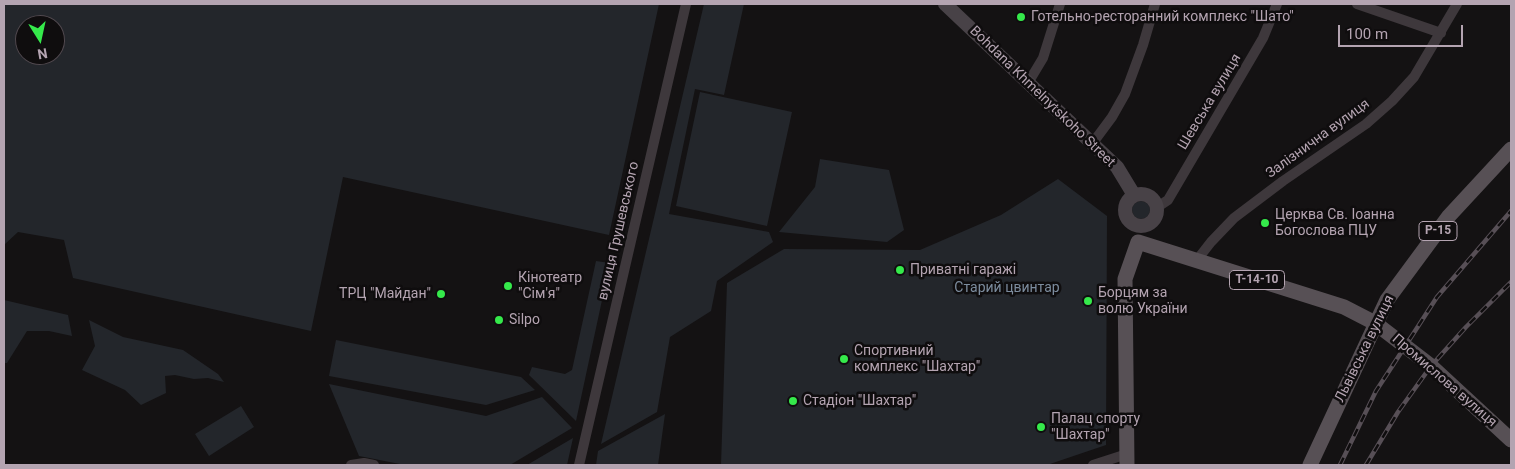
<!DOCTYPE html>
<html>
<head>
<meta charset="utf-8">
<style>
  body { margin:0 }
  #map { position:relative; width:1515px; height:469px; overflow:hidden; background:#141213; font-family:Roboto,sans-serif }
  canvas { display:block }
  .frame { position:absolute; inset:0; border:5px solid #b4a4b1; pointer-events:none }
  .north { position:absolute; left:15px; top:15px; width:50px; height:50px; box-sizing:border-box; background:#0f0d0e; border:1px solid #51494f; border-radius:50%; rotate:170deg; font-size:14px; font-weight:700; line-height:20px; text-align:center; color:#b4a4b1 }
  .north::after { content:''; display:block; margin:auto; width:18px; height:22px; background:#35e94b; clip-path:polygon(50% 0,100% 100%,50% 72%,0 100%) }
  .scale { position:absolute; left:1338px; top:25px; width:125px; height:22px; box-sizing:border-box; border:2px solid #b4a4b1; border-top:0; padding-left:6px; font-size:15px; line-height:18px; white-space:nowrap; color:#b4a4b1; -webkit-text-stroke:4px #0f0d0e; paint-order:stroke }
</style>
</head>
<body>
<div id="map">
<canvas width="1515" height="469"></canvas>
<div class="frame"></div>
<div class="north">N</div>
<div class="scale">100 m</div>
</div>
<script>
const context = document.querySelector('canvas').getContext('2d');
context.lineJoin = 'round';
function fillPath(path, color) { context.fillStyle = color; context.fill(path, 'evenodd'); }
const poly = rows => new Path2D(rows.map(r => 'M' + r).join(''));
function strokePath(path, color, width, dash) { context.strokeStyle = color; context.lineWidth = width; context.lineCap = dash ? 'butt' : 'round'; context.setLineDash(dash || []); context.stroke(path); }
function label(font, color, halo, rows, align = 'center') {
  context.font = font + ' Roboto,sans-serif'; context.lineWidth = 5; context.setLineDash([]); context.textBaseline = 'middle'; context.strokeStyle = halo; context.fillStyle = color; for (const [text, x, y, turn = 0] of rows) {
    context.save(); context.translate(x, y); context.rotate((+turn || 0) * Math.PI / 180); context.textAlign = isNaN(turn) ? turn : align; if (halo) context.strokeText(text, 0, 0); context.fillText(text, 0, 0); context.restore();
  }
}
fillPath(poly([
  [4,4,659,4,609,235,343,177,311,331,73,278,64,240,18,232,4,245],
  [25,25,55,25,55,55,25,55],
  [704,4,744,4,724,95,695,89,669,214,769,232,773,242,717,281,711,311,670,337,657,412,601,444],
  [700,92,792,112,767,226,676,206],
  [820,159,889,170,904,230,887,242,779,232,815,187],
  [1058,179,1107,216,1106,445,1047,465,721,465,727,283,784,249,920,250,1001,215],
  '1132 210a9 9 0 1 1 18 0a9 9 0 1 1-18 0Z',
  [596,261,610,263,576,421,529,375,532,367,565,374,572,370],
  [4,300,68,315,72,336,49,331,27,331,7,363,4,363],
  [89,320,123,337,183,350,218,374,224,382,208,378,194,379,175,375,165,376,166,393,141,405,125,390,82,370,95,346],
  [336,340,521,377,535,390,486,405,329,376],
  [329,384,486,416,542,397,572,428,510,465,405,465,359,456],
  [241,406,254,427,209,456,195,434],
  [665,414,658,465,596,465,598,451],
  [573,438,567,465,527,465]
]), '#23262b');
strokePath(poly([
  [1357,4,1441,33],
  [1028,83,1043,58,1060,4],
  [1092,144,1112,117,1125,94,1143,45,1155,4],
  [1156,208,1168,200,1263,38,1277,4],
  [1197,260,1211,242,1234,218,1283,181,1366,124,1392,101,1414,77,1457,4],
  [351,465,364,463,374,465],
  [579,465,686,4],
  [1093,465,1127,454]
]), '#3e383c', 10);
strokePath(poly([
  [945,4,1117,167,1134,195],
  '1125 210a16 16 0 1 1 32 0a16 16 0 1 1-32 0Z'
]), '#484247', 14);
strokePath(poly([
  [1127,465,1125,279,1138,242,1344,307,1375,323,1431,366,1511,440],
  [1310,465,1387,300,1449,216,1511,149]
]), '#575055', 15);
const rail = poly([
  [1340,465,1376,391,1406,345,1437,297,1511,211],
  [1366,465,1398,412,1431,366,1466,327,1511,282]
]);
strokePath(rail, '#574f56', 4.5);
strokePath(rail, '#0f0d0e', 2.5, [8]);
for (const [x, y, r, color] of [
  [1021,17,5,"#35e94b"],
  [1265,223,5,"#35e94b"],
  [900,270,5,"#35e94b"],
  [508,286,5,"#35e94b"],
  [441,294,5,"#35e94b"],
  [1088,301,5,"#35e94b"],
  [499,320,5,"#35e94b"],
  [844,359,5,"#35e94b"],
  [793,401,5,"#35e94b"],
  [1041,427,5,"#35e94b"]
]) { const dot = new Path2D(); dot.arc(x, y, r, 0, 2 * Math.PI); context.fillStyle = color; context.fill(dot); strokePath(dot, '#0f0d0e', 2); }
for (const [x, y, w] of [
  [1438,231,38],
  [1257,280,55]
]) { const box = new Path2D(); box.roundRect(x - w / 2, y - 9.5, w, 19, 4); context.fillStyle = '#0f0d0e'; context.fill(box); strokePath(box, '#b4a4b1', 1); }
label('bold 12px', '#b4a4b1', null, [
  ["Р-15",1438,231],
  ["Т-14-10",1257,280]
]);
label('14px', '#b4a4b1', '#0f0d0e', [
  ["Готельно-ресторанний комплекс \"Шато\"",1031,17],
  ["Церква Св. Іоанна",1275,215],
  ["Богослова ПЦУ",1275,231],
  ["Приватні гаражі",910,270],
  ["Кінотеатр",518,278],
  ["\"Сім'я\"",518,294],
  ["Борцям за",1098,293],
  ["волю України",1098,309],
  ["ТРЦ \"Майдан\"",431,294,"right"],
  ["Silpo",509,320],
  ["Спортивний",854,351],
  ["комплекс \"Шахтар\"",854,367],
  ["Стадіон \"Шахтар\"",803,401],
  ["Палац спорту",1051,419],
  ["\"Шахтар\"",1051,435]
], 'left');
label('14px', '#b4a4b1', '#0f0d0e', [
  ["Bohdana Khmelnytskoho Street",1042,97,44],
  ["Шевська вулиця",1210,102,-59],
  ["Залізнична вулиця",1318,139,-36],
  ["вулиця Грушевського",619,231,-77],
  ["Львівська вулиця",1365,349,-64],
  ["Промислова вулиця",1444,381,41]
]);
label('14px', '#7c8c9e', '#0f0d0e', [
  ["Старий цвинтар",1007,288]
]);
</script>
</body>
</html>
